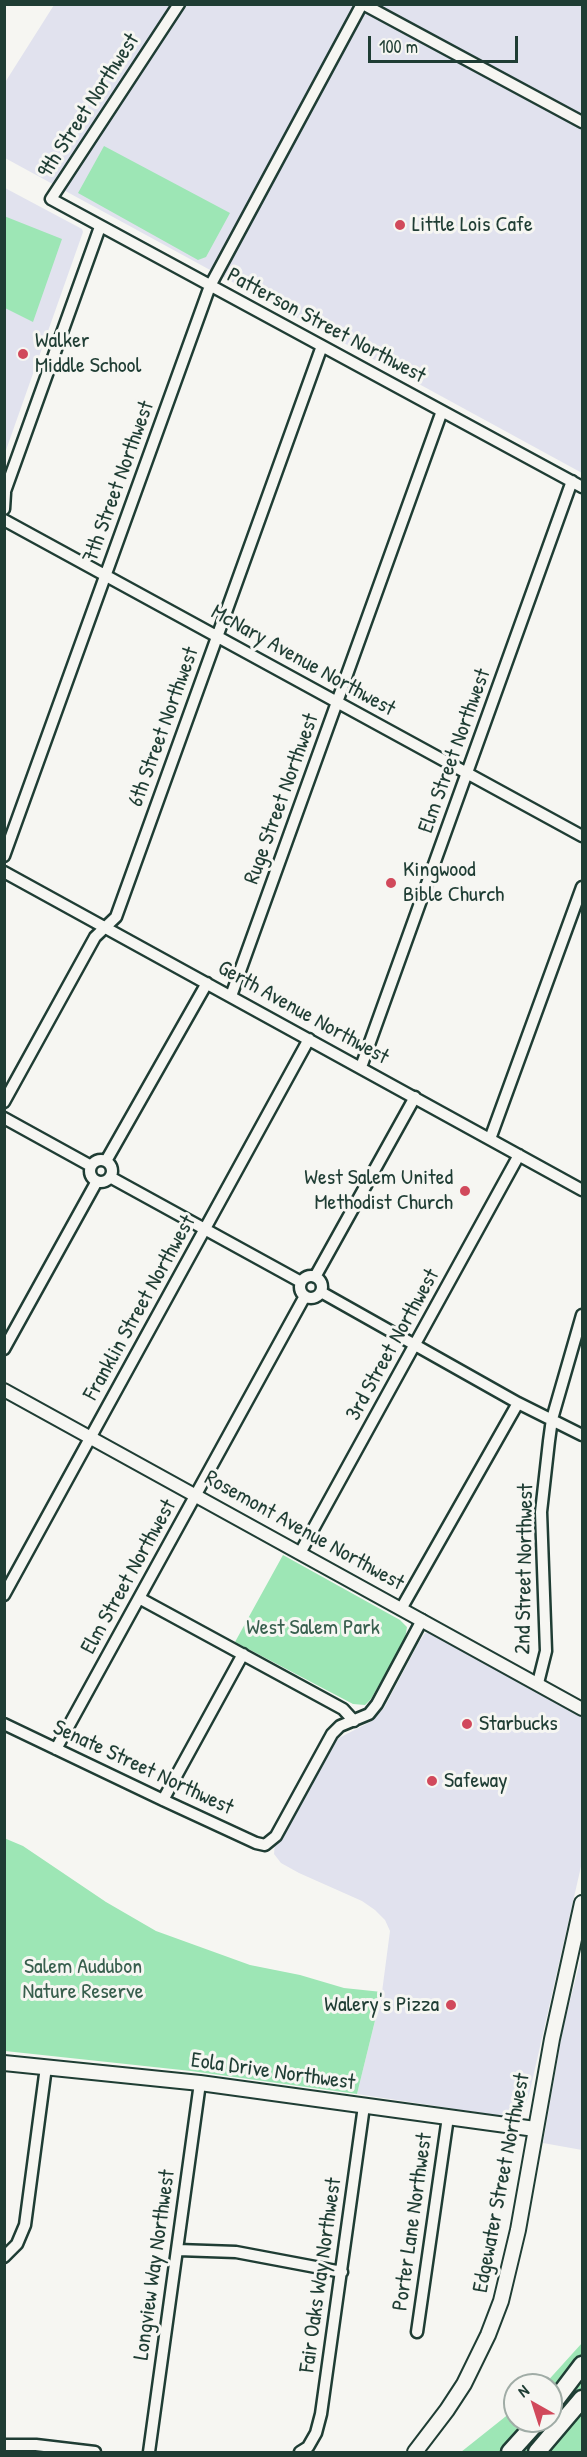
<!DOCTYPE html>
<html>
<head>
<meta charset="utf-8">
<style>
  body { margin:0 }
  #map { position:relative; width:587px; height:2457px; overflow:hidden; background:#f6f6f2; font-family:"Patrick Hand",sans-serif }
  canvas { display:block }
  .frame { position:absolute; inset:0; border:6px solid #1f3d34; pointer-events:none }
  .north { position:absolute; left:503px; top:2373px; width:60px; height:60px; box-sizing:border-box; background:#f6f6f2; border:2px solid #a0aca6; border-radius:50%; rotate:321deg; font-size:16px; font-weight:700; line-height:24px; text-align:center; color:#1f3d34 }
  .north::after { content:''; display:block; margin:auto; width:21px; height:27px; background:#d1495b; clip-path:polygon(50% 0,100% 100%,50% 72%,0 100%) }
  .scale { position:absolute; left:368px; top:36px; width:150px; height:27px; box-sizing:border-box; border:3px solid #1f3d34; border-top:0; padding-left:8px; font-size:18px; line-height:21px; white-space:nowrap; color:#1f3d34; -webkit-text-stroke:4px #f6f6f2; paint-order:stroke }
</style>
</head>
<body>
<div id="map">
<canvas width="587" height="2457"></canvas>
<div class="frame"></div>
<div class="north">N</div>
<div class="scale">100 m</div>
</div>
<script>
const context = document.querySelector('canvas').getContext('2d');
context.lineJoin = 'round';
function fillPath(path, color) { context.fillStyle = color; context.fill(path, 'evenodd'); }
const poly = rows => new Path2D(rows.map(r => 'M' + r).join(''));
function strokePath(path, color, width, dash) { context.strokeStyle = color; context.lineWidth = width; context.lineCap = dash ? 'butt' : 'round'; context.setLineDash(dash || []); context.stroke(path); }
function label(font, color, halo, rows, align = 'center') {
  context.font = font + ' "Patrick Hand",sans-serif'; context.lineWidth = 6; context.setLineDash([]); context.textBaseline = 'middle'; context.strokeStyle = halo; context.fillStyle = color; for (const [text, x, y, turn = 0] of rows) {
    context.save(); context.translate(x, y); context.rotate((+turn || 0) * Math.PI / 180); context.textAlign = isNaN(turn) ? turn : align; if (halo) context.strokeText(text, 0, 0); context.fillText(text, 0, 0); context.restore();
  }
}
fillPath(poly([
  [54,5,582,5,582,473,5,158,4,84],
  [5,188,82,229,83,232,5,453],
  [430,1632,582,1716,582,1862,529,2095,525,2105,517,2114,508,2117,357,2094,382,1992,390,1931,385,1920,375,1910,362,1901,299,1873,281,1863,274,1854,275,1843,289,1824,337,1739,372,1721,384,1708,419,1642,425,1633],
  [582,1954,582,2150,543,2143,563,2028]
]), '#e1e2ee');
fillPath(poly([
  [104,146,230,213,206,257,198,260,78,193],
  [4,216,62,239,33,322,5,308],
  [283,1555,400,1620,407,1627,405,1639,371,1699,365,1705,353,1704,235,1642],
  [4,1838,23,1846,106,1902,156,1931,250,1965,300,1975,344,1988,382,1992,357,2094,191,2071,5,2051],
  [582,2343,582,2452,461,2452,515,2409,515,2421,551,2421,551,2385,544,2385]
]), '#9de6b5');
const minor = poly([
  [179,4,51,199,582,487],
  [363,4,582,122],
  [4,494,100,227],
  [4,509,5,493],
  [4,520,582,836],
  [4,856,210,286,362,4],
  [4,872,582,1190],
  [231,996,442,411],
  [361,1067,572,481],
  [4,1102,95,937,116,917,322,346],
  [4,1118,91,1166],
  [490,1139,582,887],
  '90 1171a11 11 0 1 1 22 0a11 11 0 1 1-22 0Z',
  [106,1161,207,983],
  [110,1177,301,1282],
  '300 1287a11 11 0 1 1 22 0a11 11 0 1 1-22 0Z',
  [315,1277,415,1097],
  [321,1292,518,1403,582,1435],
  [4,1349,97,1181],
  [300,1553,519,1155],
  [4,1595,309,1039],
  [139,1598,343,1709,354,1721],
  [401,1609,518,1403],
  [538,1683,546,1651,541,1512,549,1441,552,1419,582,1315],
  [4,1724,163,1800,256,1843,265,1845,276,1836,332,1734,340,1726,369,1714,377,1704,422,1620],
  [56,1749,305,1296],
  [163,1800,243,1654],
  [178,2250,236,2252,342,2272],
  [4,2257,17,2244,25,2225,46,2067],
  [417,2332,448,2117],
  [4,2445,36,2445,95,2452],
  [149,2452,200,2083],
  [300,2452,308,2447,316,2433,321,2414,364,2106]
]);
const tertiary = poly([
  [4,1390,582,1709]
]);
const secondary = poly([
  [4,2063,200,2083,535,2129],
  [415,2452,447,2410,464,2384,488,2335,501,2301,518,2230,552,2039,582,1903]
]);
const trunk = poly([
  [551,2406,582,2365],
  [510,2452,538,2421],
  [537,2452,582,2399]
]);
strokePath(minor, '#1f3d34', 15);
strokePath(tertiary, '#1f3d34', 16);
strokePath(secondary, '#1f3d34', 18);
strokePath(trunk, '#1f3d34', 21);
strokePath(minor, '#f6f6f2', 10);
strokePath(tertiary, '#f6f6f2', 12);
strokePath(secondary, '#f6f6f2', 14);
strokePath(trunk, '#f6f6f2', 16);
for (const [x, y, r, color] of [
  [400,225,6,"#d1495b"],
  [23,354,6,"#d1495b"],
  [391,883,6,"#d1495b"],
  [465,1191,6,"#d1495b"],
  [467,1724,6,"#d1495b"],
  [432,1781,6,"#d1495b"],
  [451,2005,6,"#d1495b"]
]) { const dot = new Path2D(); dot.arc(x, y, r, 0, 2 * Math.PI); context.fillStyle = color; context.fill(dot); strokePath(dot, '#f6f6f2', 2); }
label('22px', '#1f3d34', '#f6f6f2', [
  ["9th Street Northwest",89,106,-57],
  ["Patterson Street Northwest",326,326,28],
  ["7th Street Northwest",119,482,-70],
  ["McNary Avenue Northwest",303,661,29],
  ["6th Street Northwest",164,727,-70],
  ["Elm Street Northwest",455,751,-70],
  ["Ruge Street Northwest",282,799,-70],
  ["Gerth Avenue Northwest",303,1013,29],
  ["Franklin Street Northwest",140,1308,-61],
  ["3rd Street Northwest",393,1345,-61],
  ["Rosemont Avenue Northwest",304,1531,29],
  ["2nd Street Northwest",525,1569,-89],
  ["Elm Street Northwest",129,1577,-61],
  ["Senate Street Northwest",143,1768,25],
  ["Eola Drive Northwest",273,2072,8],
  ["Edgewater Street Northwest",502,2183,-79],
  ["Porter Lane Northwest",413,2222,-82],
  ["Longview Way Northwest",155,2265,-82],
  ["Fair Oaks Way Northwest",321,2275,-82]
]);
label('22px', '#1f3d34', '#f6f6f2', [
  ["Little Lois Cafe",412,225],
  ["Walker",35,341],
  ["Middle School",35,366],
  ["Kingwood",403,870],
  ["Bible Church",403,895],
  ["West Salem United",453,1178,"right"],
  ["Methodist Church",453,1203,"right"],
  ["Starbucks",479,1724],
  ["Safeway",444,1781],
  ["Walery's Pizza",439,2005,"right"]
], 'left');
label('22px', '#385f4e', '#f6f6f2', [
  ["West Salem Park",313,1628],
  ["Salem Audubon",83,1967],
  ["Nature Reserve",83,1992]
]);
</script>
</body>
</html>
